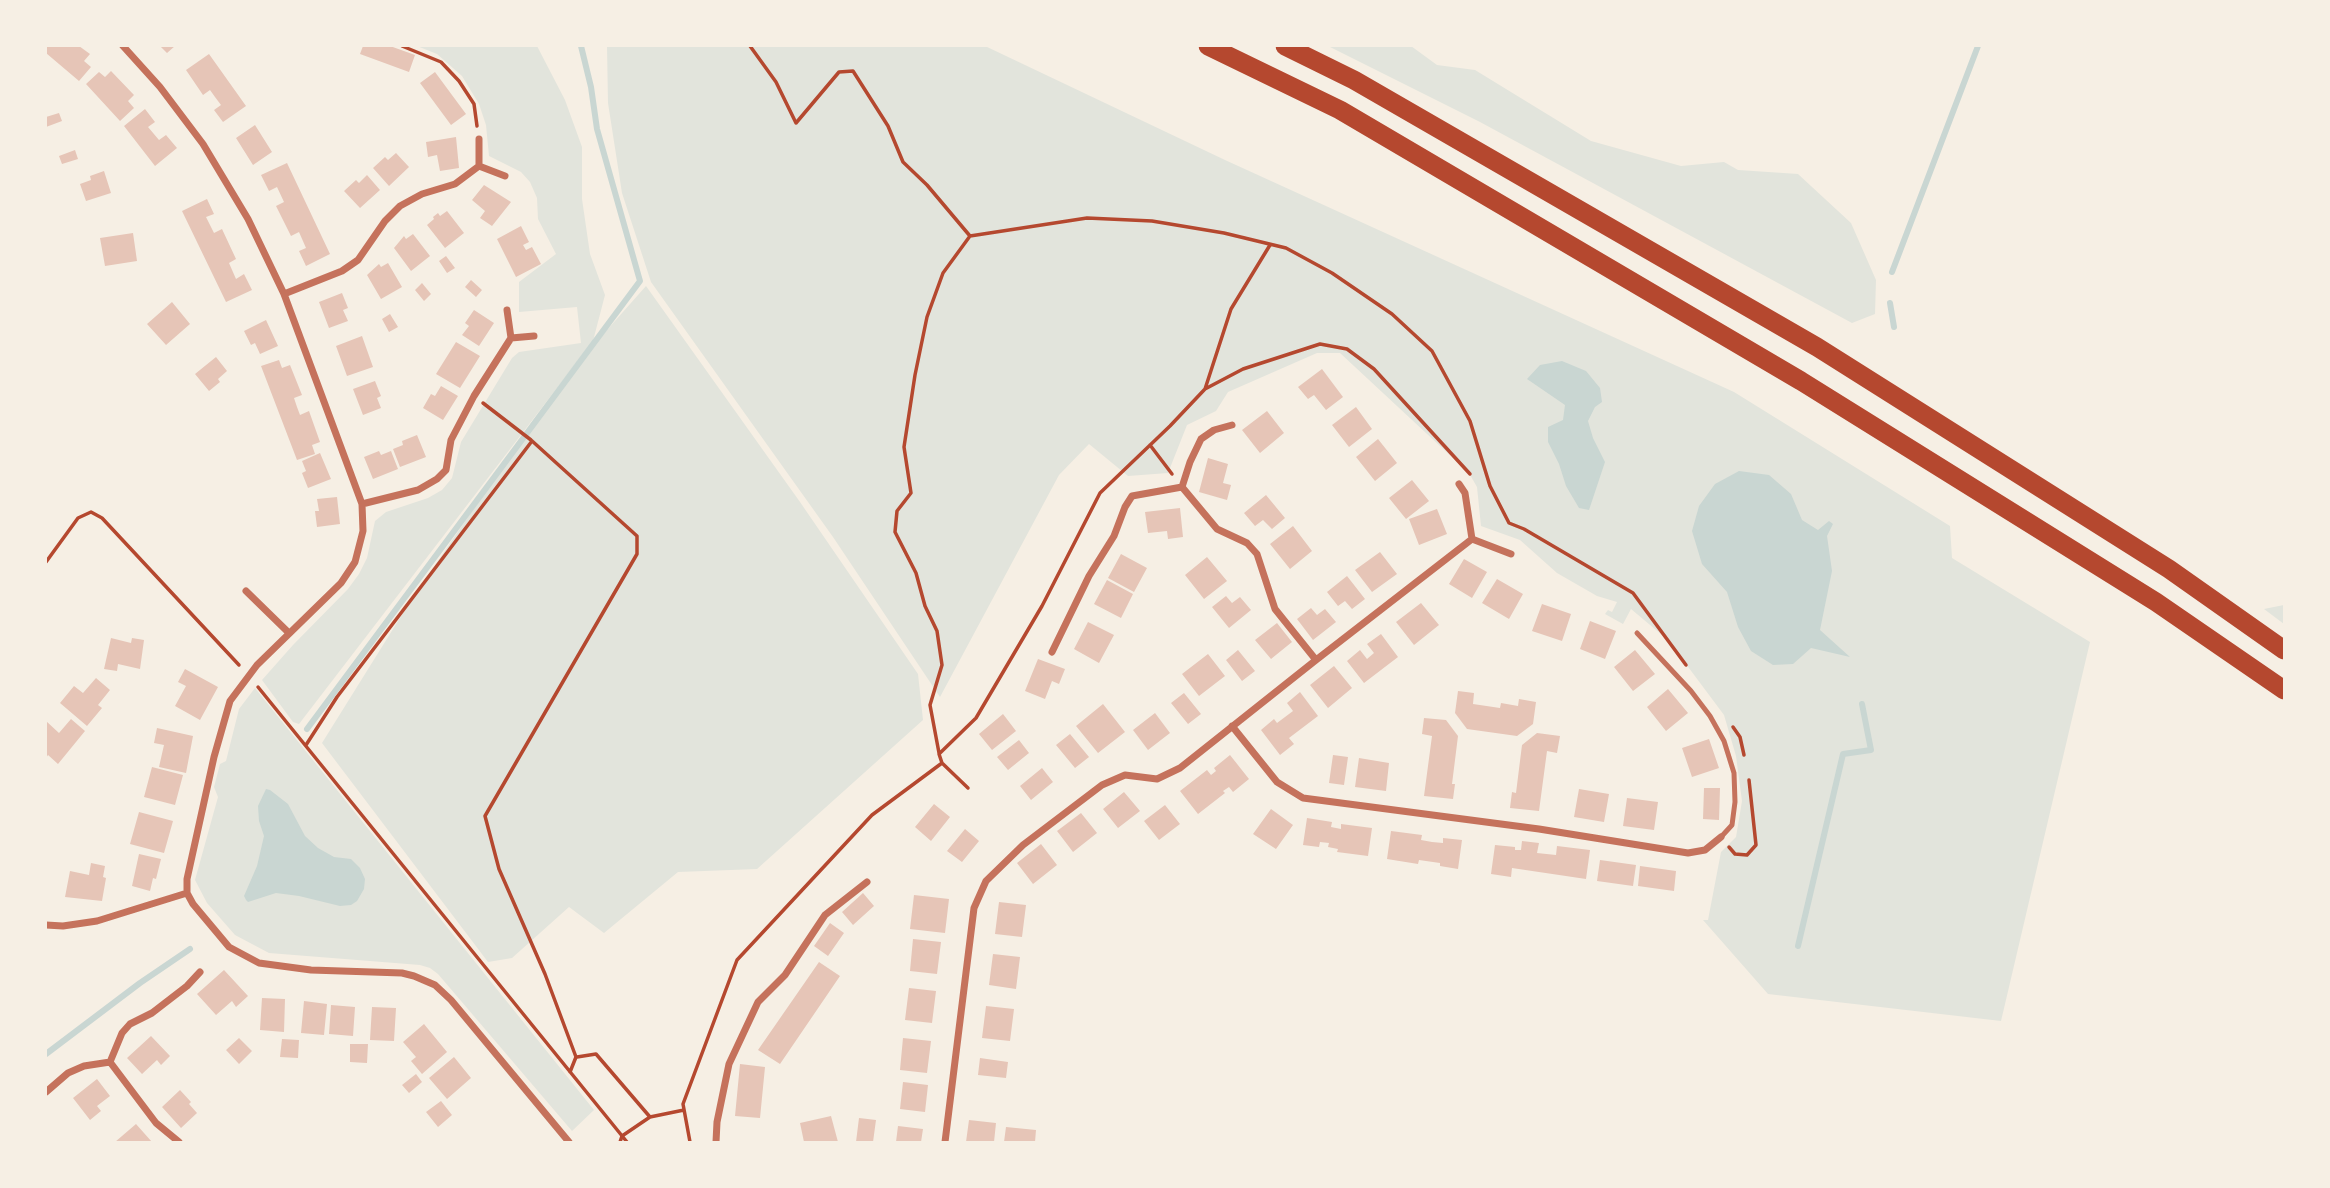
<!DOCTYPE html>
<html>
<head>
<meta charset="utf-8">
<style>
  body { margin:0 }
  #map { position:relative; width:2330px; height:1188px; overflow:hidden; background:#f6efe4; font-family:"Sofia Sans Condensed",sans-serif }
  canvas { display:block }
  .frame { position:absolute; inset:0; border:47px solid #f6efe4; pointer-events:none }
</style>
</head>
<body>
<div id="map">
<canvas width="2330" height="1188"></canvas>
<div class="frame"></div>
</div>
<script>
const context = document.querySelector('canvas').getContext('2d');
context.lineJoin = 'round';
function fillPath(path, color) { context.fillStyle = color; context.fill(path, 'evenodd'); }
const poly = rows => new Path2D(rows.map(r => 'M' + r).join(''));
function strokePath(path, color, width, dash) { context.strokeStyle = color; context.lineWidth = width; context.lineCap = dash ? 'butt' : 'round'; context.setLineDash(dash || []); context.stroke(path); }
fillPath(poly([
  [417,46,537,46,565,100,582,147,582,199,590,254,605,295,593,341,299,724,293,722,262,680,293,645,348,589,359,574,367,558,375,521,386,512,428,498,442,490,452,478,461,442,512,358,519,352,581,343,577,307,519,312,519,282,556,254,538,219,537,198,530,182,521,172,489,156,486,125,479,104,462,76,437,54],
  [607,46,985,46,1225,160,1734,392,1950,526,1952,558,2090,642,2001,1021,1768,994,1703,920,1708,920,1721,852,1736,837,1742,801,1736,756,1724,715,1668,640,1631,609,1623,624,1605,614,1608,610,1612,612,1617,602,1597,596,1557,573,1520,540,1481,526,1477,487,1469,473,1340,353,1317,353,1228,392,1216,411,1187,425,1168,473,1128,476,1089,444,1059,475,940,697,833,537,651,282,622,193,608,103],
  [1328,46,1411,46,1437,65,1475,70,1591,141,1681,166,1724,162,1738,170,1798,174,1851,223,1876,280,1875,314,1852,323,1480,122],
  [646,286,800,502,918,674,923,720,757,869,678,872,604,933,569,907,512,958,488,962,322,743,413,597,497,475,591,348],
  [2284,605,2284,624,2264,609],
  [255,688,594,1110,572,1131,438,974,430,968,420,965,269,953,235,935,207,903,195,880,218,797,214,787,220,764,226,761,239,709]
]), '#e2e4dc');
fillPath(poly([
  [1562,361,1586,371,1600,388,1602,402,1595,407,1588,421,1593,438,1605,462,1589,510,1579,508,1566,486,1559,464,1548,442,1548,427,1563,420,1565,405,1527,379,1540,365],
  [1739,471,1769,475,1791,494,1802,520,1818,530,1829,521,1833,524,1827,536,1832,571,1820,630,1850,657,1811,648,1793,664,1773,665,1751,651,1738,627,1727,592,1702,564,1692,531,1699,506,1715,484],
  [266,789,270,790,288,804,305,836,318,848,334,857,351,859,360,868,365,879,364,889,357,901,351,905,340,906,299,896,276,893,248,902,246,900,244,896,257,866,264,836,259,821,258,806]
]), '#c9d6d2');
strokePath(poly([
  [1892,272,1978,46],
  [1890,303,1894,327],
  [307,729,640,281,597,129,591,87,581,46],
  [1798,946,1843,754,1871,750,1862,704],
  [46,1054,140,983,190,949]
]), '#c9d6d2', 6);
fillPath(poly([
  [46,46,79,46,90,54,84,61,91,67,79,81,46,53],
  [160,46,175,46,167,53],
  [363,46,390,46,415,55,409,72,360,54],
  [209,54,246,106,223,122,214,110,221,105,215,97,210,90,203,95,186,70],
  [111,71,134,95,128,101,134,108,120,121,86,84,99,72,105,77],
  [435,72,466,114,451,125,420,83],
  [145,109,155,122,148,127,159,140,166,135,177,148,155,166,124,126],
  [59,113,62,121,46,127,46,117],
  [255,125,272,152,253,165,236,138],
  [456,137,459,168,440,171,437,155,428,157,426,142],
  [75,150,78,159,62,164,59,156],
  [396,153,409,167,389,186,373,168,385,157,388,160],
  [287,163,330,254,306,266,299,251,306,248,299,232,291,236,276,206,284,202,277,187,269,191,261,175],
  [104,171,111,193,86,201,80,184,91,180,90,176],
  [367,175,380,190,360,208,344,191,356,180,359,183],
  [484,185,511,202,492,226,480,218,485,211,472,200],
  [207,199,214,214,206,217,214,233,222,229,236,259,229,263,236,279,244,274,252,290,226,302,182,211],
  [447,211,464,233,445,248,427,225,434,219,433,217,438,213,440,216],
  [521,226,529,242,523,245,526,250,532,247,541,264,516,277,497,239],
  [133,233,137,261,105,266,100,238],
  [413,234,430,256,411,271,394,248,404,236,406,239],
  [446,256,455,268,447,273,439,261],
  [388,263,402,287,381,299,367,275,379,264,381,267],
  [471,280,482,290,476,297,465,287],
  [422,283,431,294,424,301,415,290],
  [342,293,348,308,343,310,348,321,329,328,319,302],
  [172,302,190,324,166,345,147,324],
  [474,310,494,323,479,346,462,335,469,326,465,323],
  [390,314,398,327,389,332,382,319],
  [266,320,278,346,260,354,255,343,251,345,244,331],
  [362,336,373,367,347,376,336,346],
  [456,342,480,356,460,388,436,374],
  [216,357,227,371,218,379,220,382,209,391,195,374],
  [279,360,282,368,290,365,302,395,294,398,297,407,300,415,309,411,320,442,312,445,315,454,297,460,261,366],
  [1322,369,1343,397,1326,410,1314,395,1308,399,1298,387],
  [375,381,381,396,377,398,381,408,363,415,353,389],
  [441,386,458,396,443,420,423,408,431,394,435,396],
  [1356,407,1372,429,1349,447,1332,425],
  [1267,411,1284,433,1260,453,1242,430],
  [417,435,426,457,400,467,393,449,403,445,402,441],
  [1378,439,1397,463,1375,481,1356,457],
  [379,451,381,455,391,451,398,469,373,479,364,457],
  [320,453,331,479,308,488,302,473,306,471,302,461],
  [1208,458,1228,464,1223,483,1231,485,1227,500,1199,492],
  [1412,480,1429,501,1406,519,1389,498],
  [1266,495,1285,518,1272,529,1263,520,1255,526,1244,513],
  [337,497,340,524,317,527,315,511,319,511,317,499],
  [1180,508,1183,537,1168,539,1167,531,1148,533,1145,512],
  [1437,509,1447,534,1419,545,1409,519],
  [1293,526,1312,551,1290,569,1270,544],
  [1380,552,1397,574,1372,592,1355,570],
  [1121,554,1147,568,1134,592,1108,578],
  [1207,557,1227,581,1204,599,1185,575],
  [1464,559,1487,572,1472,598,1449,584],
  [1347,576,1365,599,1352,609,1345,601,1338,606,1327,592],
  [1497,579,1523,594,1509,619,1482,603],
  [1107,580,1133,594,1121,618,1094,604],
  [1226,596,1232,603,1240,597,1251,610,1229,628,1212,607],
  [1421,603,1439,625,1414,645,1396,622],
  [1542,604,1571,614,1562,641,1532,631],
  [1311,608,1317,615,1325,609,1336,622,1313,640,1297,619],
  [1590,621,1616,631,1605,659,1580,649],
  [1088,622,1114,635,1099,663,1074,649],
  [1277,623,1292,642,1271,659,1255,640],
  [1381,634,1398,657,1364,683,1347,661,1360,650,1367,659,1374,653,1367,644],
  [111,638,131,643,132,638,144,640,140,669,118,664,117,671,104,669],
  [1238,650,1255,671,1242,681,1226,660],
  [1635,650,1655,674,1633,691,1614,667],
  [1208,654,1225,676,1199,696,1182,674],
  [1038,659,1065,669,1059,684,1052,681,1045,699,1025,691],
  [1334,666,1352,688,1328,708,1310,685],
  [185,669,218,687,200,720,175,706,186,686,178,682],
  [96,678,110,690,98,705,102,708,87,726,60,703,74,686,83,693],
  [1668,689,1688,713,1666,731,1647,707],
  [1458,691,1474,693,1473,704,1500,708,1501,703,1518,706,1519,699,1536,702,1533,724,1517,736,1467,729,1455,713],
  [1300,692,1318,716,1289,738,1294,744,1280,755,1261,730,1274,719,1277,723,1293,711,1287,703],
  [1184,693,1201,714,1188,724,1171,703],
  [1103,704,1125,732,1098,753,1076,726],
  [1155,713,1170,733,1148,750,1133,730],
  [1003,714,1016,731,992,750,979,734],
  [1424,718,1446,720,1458,736,1452,784,1455,784,1453,799,1424,796,1432,736,1422,734],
  [71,719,85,731,58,764,48,755,46,758,46,721,59,733],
  [157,728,193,736,186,773,159,767,164,745,154,743],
  [1537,733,1560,736,1557,753,1547,751,1539,811,1510,808,1512,792,1516,793,1522,745],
  [1070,734,1089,757,1075,768,1056,745],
  [1709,739,1719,768,1692,777,1682,748],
  [1019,740,1029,753,1008,770,997,757],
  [1230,755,1249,779,1233,792,1229,787,1223,791,1225,793,1198,814,1180,791,1207,770,1211,775,1216,771,1214,768],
  [1333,755,1348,757,1344,785,1329,783],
  [1359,758,1389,763,1386,791,1355,787],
  [152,767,183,775,175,805,144,797],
  [1042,768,1053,782,1031,800,1020,786],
  [1704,788,1720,788,1719,820,1703,819],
  [1579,789,1609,794,1604,822,1574,817],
  [1124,792,1140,811,1118,828,1103,809],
  [1627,798,1658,802,1654,830,1623,826],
  [934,804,950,817,931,841,915,827],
  [1165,805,1180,824,1159,840,1144,821],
  [1271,809,1293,825,1276,849,1253,834],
  [139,812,173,821,164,853,130,844],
  [1081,813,1097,833,1073,852,1057,831],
  [1307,818,1332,822,1331,827,1341,829,1341,824,1372,828,1368,856,1337,852,1338,849,1328,847,1329,843,1320,842,1319,847,1303,845],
  [965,829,979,841,962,862,947,851],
  [1391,831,1422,835,1421,840,1432,842,1443,843,1443,838,1462,840,1458,869,1440,866,1440,863,1419,860,1418,864,1387,859],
  [1522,841,1539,843,1537,853,1556,855,1557,846,1590,850,1586,879,1512,868,1511,877,1491,874,1495,845,1515,847,1515,850,1521,850],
  [1041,844,1057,865,1033,884,1017,863],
  [139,854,161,859,156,879,153,878,150,891,132,886],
  [1600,860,1636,865,1633,886,1597,881],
  [91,863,105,866,103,877,106,878,102,901,65,897,70,871,89,875],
  [1640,866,1676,871,1674,891,1638,886],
  [863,893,874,906,853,925,842,912],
  [914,895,949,899,945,933,910,929],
  [999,902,1026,905,1022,937,995,934],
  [830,923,844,933,828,956,814,946],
  [913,939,941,942,937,974,910,971],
  [993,954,1020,957,1016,989,989,985],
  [819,962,840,976,780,1064,758,1050],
  [224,970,248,996,236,1007,232,1001,216,1015,197,994],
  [909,988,936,991,932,1023,905,1020],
  [262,998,285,999,284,1032,260,1030],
  [304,1001,327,1004,324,1035,301,1033],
  [331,1005,355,1007,353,1036,329,1034],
  [986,1006,1014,1009,1010,1041,982,1038],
  [372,1007,396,1008,394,1041,370,1040],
  [424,1024,447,1052,422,1074,411,1061,416,1057,403,1042],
  [151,1036,170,1056,161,1065,157,1060,142,1074,127,1058],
  [239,1038,252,1051,239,1064,226,1050],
  [903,1038,931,1041,927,1073,900,1070],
  [282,1039,299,1040,298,1058,280,1057],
  [350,1044,368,1044,367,1063,350,1062],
  [454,1057,471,1078,447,1099,429,1078],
  [980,1058,1008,1062,1006,1078,978,1075],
  [740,1064,765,1067,760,1118,735,1116],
  [416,1074,422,1082,409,1093,402,1085],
  [97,1079,110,1096,97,1106,101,1111,90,1120,73,1098],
  [903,1082,928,1085,925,1112,900,1109],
  [180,1090,191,1102,189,1104,197,1113,181,1128,162,1107],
  [441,1101,452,1115,438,1127,426,1112],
  [831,1116,838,1142,804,1142,800,1123],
  [859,1118,876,1120,873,1142,856,1142],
  [969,1120,996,1123,994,1142,966,1142],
  [136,1124,152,1142,115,1142],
  [898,1126,923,1129,921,1142,896,1142],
  [1006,1127,1036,1130,1035,1142,1004,1142]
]), '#e6c5b7');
strokePath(poly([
  [402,46,441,62,459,81,474,104,477,126],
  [750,46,776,82,796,123,839,72,853,71,888,126,903,162,927,185,970,236,1087,218,1152,221,1224,233,1286,248,1332,273,1392,314,1432,351,1470,421,1490,486,1509,523,1524,529,1633,593,1686,665],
  [1205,389,1243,369,1320,344,1347,349,1374,369,1470,474],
  [483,403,531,440,637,536,637,554,485,816,499,869,545,974,576,1057,570,1072],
  [1150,445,1172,474],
  [46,562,78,518,91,512,102,518,239,665],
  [258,687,627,1142],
  [1733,727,1740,737,1744,755],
  [306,745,337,697,532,441],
  [939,753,930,705,942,665,937,631,925,606,916,573,895,532,897,511,911,493,904,447,915,375,927,317,943,273,970,236],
  [942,763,968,788],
  [1729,847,1735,854,1747,855,1756,845,1749,780],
  [577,1057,596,1054,650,1117],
  [620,1142,622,1136,650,1117,684,1110],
  [690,1142,683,1104,737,960,872,815,942,763,939,754,976,718,1042,606,1100,493,1170,426,1205,389,1231,309,1270,245]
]), '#b5482f', 3.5);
strokePath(poly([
  [1637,633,1691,691,1710,716,1724,741,1734,773,1735,802,1732,825,1721,837]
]), '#c5725c', 5);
strokePath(poly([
  [123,46,160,87,203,144,248,219,284,294,362,504,363,531,355,562,341,583,257,665,230,701,214,757,187,879,187,893,193,904,229,947,259,963,311,970,402,973,414,976,435,985,451,1000,569,1142],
  [479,166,479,139],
  [284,294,342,271,358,260,385,221,400,206,422,194,455,184,479,166,505,176],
  [511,338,534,336],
  [1459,484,1465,493,1472,539],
  [1182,487,1217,529,1247,543,1257,554,1275,609,1316,660],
  [362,504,418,490,437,479,446,470,451,440,474,396,511,338,507,310],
  [1472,539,1511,554],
  [246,591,289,633],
  [1052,652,1089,576,1114,536,1125,507,1132,496,1182,487,1190,462,1201,439,1214,430,1232,425],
  [1232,726,1277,782,1303,798,1539,829,1688,853,1705,850,1721,837],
  [46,925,63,926,97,921,187,893],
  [46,1092,68,1073,84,1066,110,1062],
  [179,1142,156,1123,110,1062,122,1033,130,1024,152,1013,187,986,200,972],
  [716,1142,717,1122,729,1064,758,1002,785,975,825,915,867,882],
  [945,1142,974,908,986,881,1023,845,1102,785,1125,775,1157,779,1180,768,1316,660,1472,539]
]), '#c5725c', 7);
strokePath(poly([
  [1208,46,1340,110,1801,381,2156,602,2284,690],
  [1285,46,1354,80,1817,347,2169,569,2284,650]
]), '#b5482f', 19);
</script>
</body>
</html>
